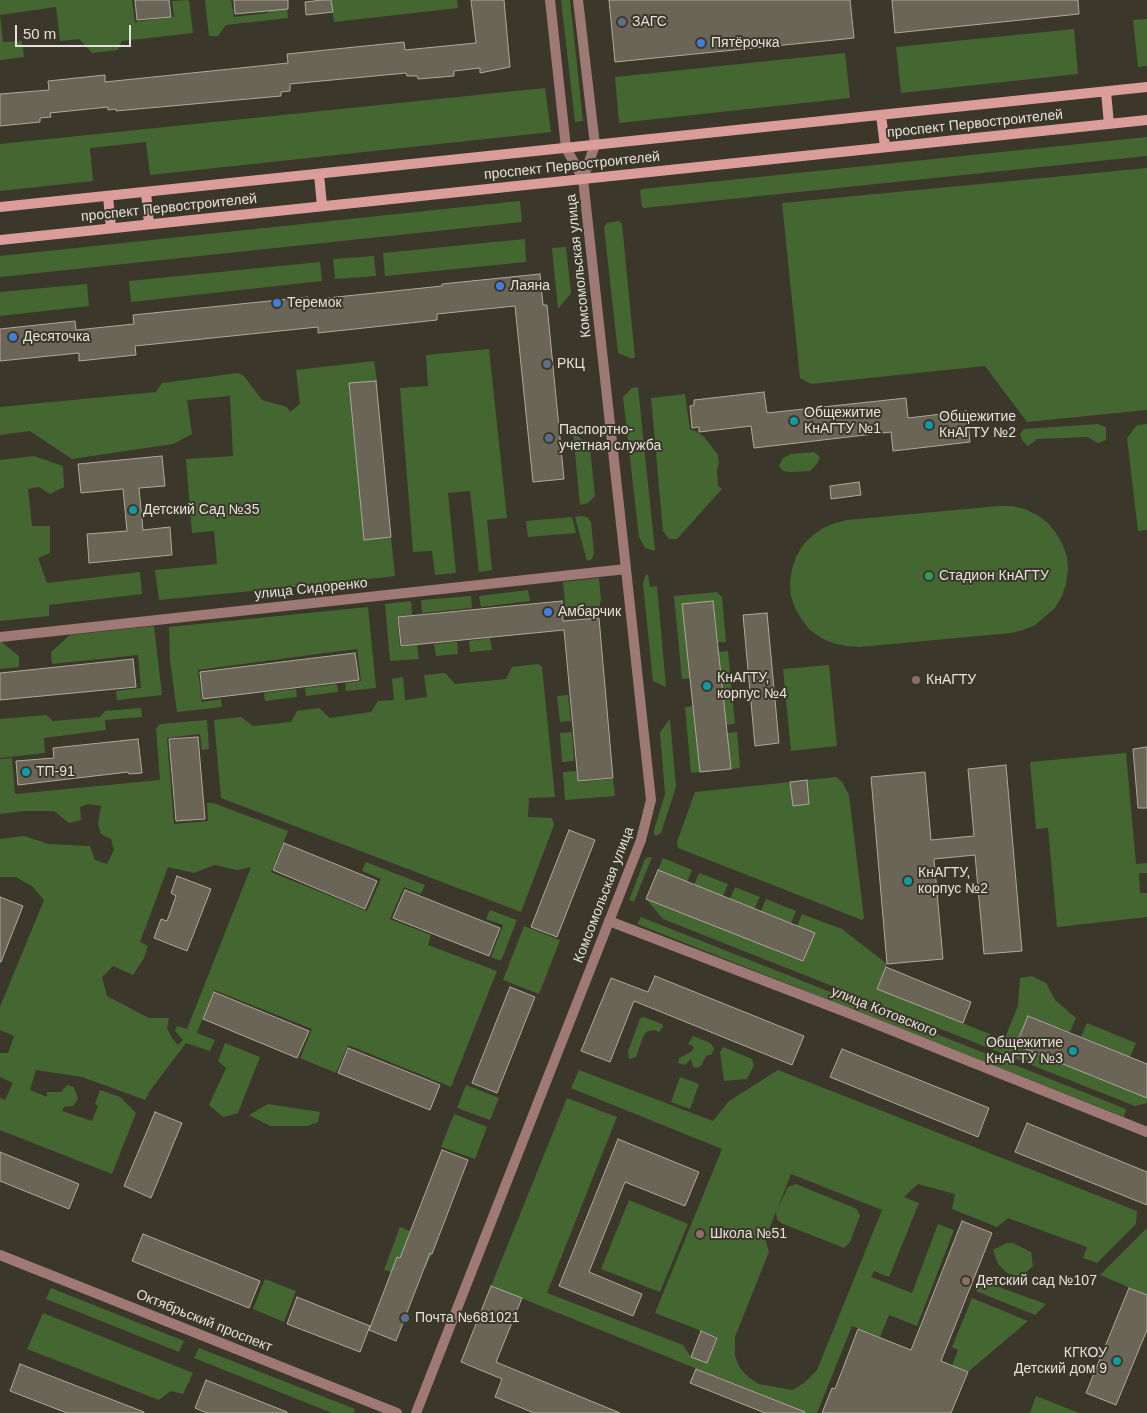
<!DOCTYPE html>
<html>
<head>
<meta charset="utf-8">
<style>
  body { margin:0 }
  #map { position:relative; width:1147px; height:1413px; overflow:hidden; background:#3b372a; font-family:Arial,sans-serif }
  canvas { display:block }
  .scale { position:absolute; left:15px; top:25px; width:116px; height:22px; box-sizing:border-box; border:2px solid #e4e2da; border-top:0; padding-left:6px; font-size:15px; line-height:18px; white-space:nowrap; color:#e4e2da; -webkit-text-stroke:4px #3b372a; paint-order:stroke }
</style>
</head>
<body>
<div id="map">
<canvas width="1147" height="1413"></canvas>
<div class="scale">50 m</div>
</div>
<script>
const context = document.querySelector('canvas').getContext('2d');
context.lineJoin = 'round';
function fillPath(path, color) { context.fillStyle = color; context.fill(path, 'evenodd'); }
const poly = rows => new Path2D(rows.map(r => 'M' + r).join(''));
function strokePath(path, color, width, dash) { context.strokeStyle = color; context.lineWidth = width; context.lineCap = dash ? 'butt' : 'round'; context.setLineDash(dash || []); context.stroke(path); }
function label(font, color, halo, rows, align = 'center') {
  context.font = font + ' Arial,sans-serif'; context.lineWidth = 4; context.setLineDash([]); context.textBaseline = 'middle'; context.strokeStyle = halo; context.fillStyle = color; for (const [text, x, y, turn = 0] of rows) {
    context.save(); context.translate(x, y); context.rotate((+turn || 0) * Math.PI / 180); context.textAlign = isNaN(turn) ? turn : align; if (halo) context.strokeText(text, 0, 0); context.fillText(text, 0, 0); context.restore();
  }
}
fillPath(poly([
  [0,0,132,0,135,22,174,17,172,1,189,0,193,33,122,41,118,50,92,53,79,39,60,41,56,7,0,15],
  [205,0,231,0,234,17,268,13,267,0,286,0,288,18,226,25,218,36,209,36],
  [331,0,457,0,458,8,334,22],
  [561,0,570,0,583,121,575,122],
  [0,15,3,42,22,41,24,57,0,60],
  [1147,19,1147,66,1138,67,1133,20],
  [1074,29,1078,74,901,93,896,47],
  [845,53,850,98,619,123,615,77],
  [545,88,551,132,150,175,146,142,90,148,93,181,0,191,0,144],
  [1147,137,1147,156,644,208,642,207,640,191,642,189],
  [1147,168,1147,410,1027,422,985,366,811,384,800,378,782,203],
  [520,201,522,222,0,277,0,256],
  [619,221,622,224,635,358,630,358,618,353,604,227,607,223],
  [525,239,526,262,385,276,383,253],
  [566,247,571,293,558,309,552,248],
  [374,256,376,276,335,279,333,259],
  [320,262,322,281,131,302,129,281],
  [87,284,89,306,0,316,0,292],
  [489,349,507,518,487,520,492,570,479,572,470,491,448,493,456,573,435,575,432,551,413,552,400,388,428,386,426,355],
  [374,361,377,381,349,384,364,540,391,537,395,576,335,583,159,600,155,570,217,564,214,531,192,533,186,459,233,456,230,396,187,400,192,434,173,444,72,459,30,431,0,435,0,407,156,392,162,383,238,373,244,376,262,400,287,407,290,412,300,404,296,370],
  [638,387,655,551,645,548,639,537,623,397,632,388],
  [685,394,690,430,696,431,704,437,718,455,719,464,717,469,718,486,722,489,677,539,669,539,663,531,651,398],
  [1098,424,1106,427,1106,440,1098,443,1087,437,1037,439,1028,446,1022,440,1020,434,1024,429],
  [1147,424,1147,530,1138,531,1127,438,1137,425],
  [573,432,590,447,595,496,588,503,580,505],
  [814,452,820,457,817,464,810,471,790,472,783,471,779,466,783,458,791,454],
  [34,456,63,466,64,487,50,494,39,487,28,489,32,526,50,526,50,553,38,558,47,583,140,572,142,594,49,605,49,616,0,621,0,460],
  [999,506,1012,506,1025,509,1037,515,1048,523,1056,533,1063,545,1067,557,1068,570,1066,584,1062,596,1055,608,1035,625,1023,630,1011,633,859,647,846,646,833,643,821,638,810,630,802,620,795,608,791,596,790,582,792,569,796,557,803,545,812,536,823,528,835,523,847,520],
  [581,516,587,517,591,522,594,553,592,559,587,561,575,517],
  [572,517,576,533,528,537,526,521],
  [648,574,650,587,657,586,666,687,653,681,643,584,645,576],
  [599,578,601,600,598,612,566,615,563,582],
  [528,590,530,601,481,607,479,596],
  [717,592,722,597,726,642,718,642,713,601,682,605,690,678,682,679,674,596],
  [471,596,472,608,422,613,421,600],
  [411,601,412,615,397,617,400,647,417,645,419,659,390,661,385,604],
  [368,607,376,688,346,691,345,683,361,681,357,649,325,653,198,670,202,702,221,699,222,707,177,712,170,660,169,627],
  [154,626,162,695,117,700,116,691,141,688,138,655,52,664,51,652,70,635],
  [490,638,492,650,470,652,469,641],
  [0,641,19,656,19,667,0,669],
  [457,642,458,654,436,656,434,644],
  [728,651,735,724,726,725,719,652],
  [538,664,542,667,555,797,529,798,528,817,552,818,554,825,521,912,221,798,214,720,241,717,253,726,291,722,297,711,319,708,330,718,371,712,378,701,394,700,392,679,403,677,405,700,427,697,424,675,445,673,455,684,506,679,512,667],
  [829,665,837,746,791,751,783,669],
  [337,684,338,692,306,696,305,688],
  [296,689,297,697,265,701,264,693],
  [568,695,571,721,560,722,557,696],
  [693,706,700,772,691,773,685,707],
  [141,708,142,717,105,720,106,730,44,738,45,753,0,758,0,719,46,715,53,721,100,717,105,711],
  [670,719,676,787,661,833,656,836,654,834,654,830,665,794,660,732],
  [207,720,209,749,202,750,200,734,167,738,174,824,208,821,207,803,213,803,288,831,271,872,367,911,381,879,362,871,366,862,425,885,421,894,404,887,390,919,431,935,428,945,497,971,451,1087,348,1045,336,1073,300,1058,312,1029,214,990,197,1033,215,1040,210,1051,186,1043,149,1092,145,1100,82,1077,36,1070,30,1090,47,1097,47,1092,61,1092,67,1085,74,1087,78,1099,73,1106,64,1107,62,1111,92,1121,98,1106,95,1104,100,1090,120,1097,136,1113,112,1174,0,1130,0,1098,5,1100,13,1083,0,1077,0,1053,8,1053,14,1036,0,1030,0,1007,44,900,33,887,16,877,0,877,0,839,24,836,49,844,90,846,95,860,107,864,114,850,111,839,101,834,98,824,101,806,88,804,80,807,81,820,69,823,54,811,25,811,0,814,0,759,12,758,15,794,160,780,156,729,160,724],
  [214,865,238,870,251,867,187,1029,177,1026,175,1031,183,1040,178,1045,172,1038,167,1028,169,1018,149,1018,107,996,102,977,113,966,133,975,143,960,148,946,140,942,168,867,194,873],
  [572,732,574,761,562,762,560,733],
  [737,732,740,768,731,769,727,733],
  [1126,753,1136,864,1147,863,1147,873,1139,873,1140,893,1147,893,1147,917,1057,927,1048,828,1036,829,1030,762],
  [576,771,578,782,613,779,615,796,565,800,563,772],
  [836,777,842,782,849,795,864,918,862,920,678,848,677,842,695,792,790,782,793,806,809,804,807,780],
  [649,857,652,857,634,902,629,900,645,859],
  [663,858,692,870,687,882,658,870],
  [699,873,728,884,723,896,694,885],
  [735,887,760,897,754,909,730,899],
  [646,899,803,961,815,933,797,926,802,914,842,929,887,964,877,988,1004,1040,1018,1006,1020,978,1032,976,1046,983,1055,1000,1076,1018,1070,1032,1028,1016,1016,1045,1147,1098,1147,1103,1135,1106,663,919],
  [766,899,796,911,791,923,761,911],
  [490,910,517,920,501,961,491,957,503,925,486,919],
  [641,917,1126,1109,1124,1117,637,924],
  [524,926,560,940,539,994,503,980],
  [643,1017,662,1024,663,1027,659,1032,654,1030,646,1032,643,1037,636,1057,629,1059,628,1051,640,1019],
  [1087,1023,1136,1043,1130,1057,1081,1037],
  [693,1036,710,1043,714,1048,712,1054,706,1056,701,1066,697,1068,693,1067,691,1059,685,1065,678,1063,679,1058,691,1052,694,1048,693,1046,688,1044],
  [225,1043,260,1057,238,1113,223,1117,209,1105,226,1068,218,1061],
  [723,1047,752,1059,754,1065,747,1079,724,1081,720,1052],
  [579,1070,713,1121,729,1101,778,1070,1137,1211,1136,1224,1097,1263,1083,1258,1087,1247,1008,1218,997,1227,952,1209,955,1194,918,1184,904,1197,919,1203,889,1277,874,1271,871,1277,912,1293,938,1224,954,1230,917,1326,889,1315,880,1337,852,1326,817,1413,807,1413,491,1286,567,1098,617,1117,547,1293,683,1345,691,1357,707,1363,717,1337,655,1313,722,1149,571,1088],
  [791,1174,882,1210,817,1370,804,1383,792,1390,759,1384,748,1377,740,1368,735,1356,735,1337,769,1252,765,1238,776,1212,777,1219,781,1223,844,1248,850,1242,860,1216,857,1209,796,1184,788,1187,777,1210],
  [680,1077,699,1084,690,1109,671,1102],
  [466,1085,499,1098,490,1120,457,1108],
  [268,1104,320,1112,318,1122,307,1126,270,1126,249,1115],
  [454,1114,487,1127,475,1159,441,1147],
  [629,1200,688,1224,660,1292,601,1269],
  [400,1227,410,1231,406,1243,432,1254,425,1268,398,1257,392,1272,384,1270],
  [1147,1228,1147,1295,1100,1275],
  [1007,1243,1013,1243,1031,1252,1033,1266,1021,1277,1007,1273,998,1264,993,1250],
  [982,1276,997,1281,996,1286,1046,1304,1035,1315,976,1291],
  [265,1279,296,1291,284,1322,253,1309],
  [51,1288,184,1341,179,1352,46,1299],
  [972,1298,1028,1321,968,1372,952,1366,958,1350,952,1347],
  [43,1313,193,1373,183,1394,171,1391,159,1400,27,1349],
  [199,1348,355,1409,354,1413,332,1413,194,1358],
  [1036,1396,1079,1413,1030,1413]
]), '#446732');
const building = poly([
  [135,0,169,0,171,17,137,20,135,0],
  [234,0,288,0,288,9,235,14,234,0],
  [322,0,331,0,333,12,306,15,305,2,322,0],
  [471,0,504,0,510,67,480,73,480,68,454,71,454,76,418,79,417,76,407,76,406,73,290,84,290,91,281,92,281,96,116,111,116,109,108,110,108,107,50,113,51,117,40,118,40,122,0,126,0,94,49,90,48,81,105,75,105,82,288,63,287,54,404,42,405,50,476,43,471,0],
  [609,0,850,0,854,38,615,62,609,0],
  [892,0,1078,0,1079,14,895,33,892,0],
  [540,274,543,305,547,305,564,479,533,482,515,306,437,314,437,320,318,333,318,327,135,346,136,355,79,361,79,353,0,361,0,329,75,321,76,330,134,324,133,315,308,297,308,300,442,286,442,284,540,274],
  [376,381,391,537,364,540,349,383,376,381],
  [764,392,767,413,906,398,908,418,967,411,970,442,893,451,891,432,754,448,751,426,699,432,699,427,692,428,690,406,694,405,694,400,764,392],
  [162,456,165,486,139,488,143,530,170,527,172,555,89,563,87,534,127,531,123,489,81,493,78,464,162,456],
  [859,482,861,495,831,499,830,486,859,482],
  [562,601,563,621,599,618,613,778,578,781,564,630,401,646,398,617,562,601],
  [713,601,731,769,700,772,682,604,713,601],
  [767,613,779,743,755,746,743,615,767,613],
  [355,653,359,680,203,699,200,672,355,653],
  [133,659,136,687,0,700,0,673,133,659],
  [198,737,205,819,176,821,169,739,198,737],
  [138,739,142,773,129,774,128,772,18,785,16,761,54,758,53,748,138,739],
  [1147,747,1147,808,1138,808,1133,749,1147,747],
  [1006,765,1022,951,984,954,975,855,934,859,943,959,887,964,871,777,925,772,931,840,974,836,968,769,1006,765],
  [807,780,809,804,793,806,790,782,807,780],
  [569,830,595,840,557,937,531,927,569,830],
  [284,843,377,881,365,909,273,870,284,843],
  [658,870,815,933,803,961,646,899,658,870],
  [177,876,211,889,187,951,154,938,161,919,167,921,176,896,171,893,177,876],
  [405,890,500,928,489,956,393,918,405,890],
  [0,897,23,906,1,962,0,962,0,897],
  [886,967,971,1002,963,1023,877,989,886,967],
  [655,976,804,1036,792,1065,634,1001,610,1062,581,1051,611,978,648,992,655,976],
  [510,987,535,997,497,1093,472,1083,510,987],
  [214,992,309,1031,297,1058,203,1019,214,992],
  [1028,1016,1147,1064,1147,1098,1016,1045,1028,1016],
  [348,1048,440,1085,430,1110,338,1073,348,1048],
  [842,1049,989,1108,978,1137,830,1077,842,1049],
  [155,1112,182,1123,151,1198,124,1186,155,1112],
  [1027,1123,1147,1172,1147,1205,1015,1152,1027,1123],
  [618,1139,699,1172,685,1206,625,1182,589,1272,642,1294,633,1316,559,1286,618,1139],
  [442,1150,468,1160,432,1254,430,1253,396,1341,369,1330,397,1257,400,1258,442,1150],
  [0,1152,79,1184,69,1209,0,1181,0,1152],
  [962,1221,992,1233,941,1361,968,1372,951,1413,822,1413,832,1388,835,1389,858,1329,911,1350,962,1221],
  [143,1234,260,1281,249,1308,132,1261,143,1234],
  [491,1286,522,1298,496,1362,620,1413,534,1413,495,1397,502,1379,461,1362,491,1286],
  [1129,1288,1147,1295,1147,1330,1116,1405,1086,1393,1129,1288],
  [297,1297,370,1326,360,1352,287,1324,297,1297],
  [701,1331,717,1338,707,1363,691,1357,701,1331],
  [20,1364,144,1412,144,1413,67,1413,10,1391,20,1364],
  [696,1369,805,1412,805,1413,765,1413,690,1383,696,1369],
  [206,1380,287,1412,287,1413,207,1413,195,1408,206,1380]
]);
fillPath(building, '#6a6557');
strokePath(building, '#aea99a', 1);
strokePath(poly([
  [0,637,626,569,651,800,641,840],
  [609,921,846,1012,1147,1132]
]), '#9f7976', 10);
strokePath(poly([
  [550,0,566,148,583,179,626,569],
  [578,0,595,145,583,179],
  [0,1255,397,1413],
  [416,1413,641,840]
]), '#9f7976', 10);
strokePath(poly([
  [1106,92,1109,124],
  [881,115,885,147],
  [319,174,322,206],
  [146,192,149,224],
  [108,196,111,228],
  [0,207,1147,87],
  [0,240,1147,120]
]), '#da9d99', 10);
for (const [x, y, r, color] of [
  [622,22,5,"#5c6f8a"],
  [701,43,5,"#3f7fe0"],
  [500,286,5,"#3f7fe0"],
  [277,303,5,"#3f7fe0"],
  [13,337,5,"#3f7fe0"],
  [547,364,5,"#5c6f8a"],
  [794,421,5,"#0f9aa8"],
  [929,425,5,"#0f9aa8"],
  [549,438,5,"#5c6f8a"],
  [133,510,5,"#0f9aa8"],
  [929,576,5,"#2e9e5b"],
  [548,612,5,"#3f7fe0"],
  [916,680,5,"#8d6e63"],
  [707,686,5,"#0f9aa8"],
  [26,772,5,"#0f9aa8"],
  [908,881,5,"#0f9aa8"],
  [1073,1051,5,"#0f9aa8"],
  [700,1234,5,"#8d6e63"],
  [966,1281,5,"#8d6e63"],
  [405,1318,5,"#5c6f8a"],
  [1117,1361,5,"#0f9aa8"]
]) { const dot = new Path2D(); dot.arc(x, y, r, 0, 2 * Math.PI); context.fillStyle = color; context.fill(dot); strokePath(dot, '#3b372a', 2); }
label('14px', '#e4e2da', '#3b372a', [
  ["ЗАГС",632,22],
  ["Пятёрочка",711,43],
  ["Лаяна",510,286],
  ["Теремок",287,303],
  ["Десяточка",23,337],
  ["РКЦ",557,364],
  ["Общежитие",804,413],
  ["КнАГТУ №1",804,429],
  ["Общежитие",939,417],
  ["КнАГТУ №2",939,433],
  ["Паспортно-",559,430],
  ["учетная служба",559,446],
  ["Детский Сад №35",143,510],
  ["Стадион КнАГТУ",939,576],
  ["Амбарчик",558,612],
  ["КнАГТУ,",717,678],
  ["корпус №4",717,694],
  ["КнАГТУ",926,680],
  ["ТП-91",36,772],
  ["КнАГТУ,",918,873],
  ["корпус №2",918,889],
  ["Общежитие",1063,1043,"right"],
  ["КнАГТУ №3",1063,1059,"right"],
  ["Школа №51",710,1234],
  ["Детский сад №107",976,1281],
  ["Почта №681021",415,1318],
  ["КГКОУ",1107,1353,"right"],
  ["Детский дом 9",1107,1369,"right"]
], 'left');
label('14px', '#e4e2da', '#3b372a', [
  ["проспект Первостроителей",975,124,-6],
  ["проспект Первостроителей",572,166,-6],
  ["проспект Первостроителей",169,208,-6],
  ["Комсомольская улица",579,266,-96],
  ["улица Сидоренко",311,589,-6],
  ["Комсомольская улица",604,895,-69],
  ["улица Котовского",884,1012,22],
  ["Октябрьский проспект",204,1321,22]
]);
</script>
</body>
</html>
